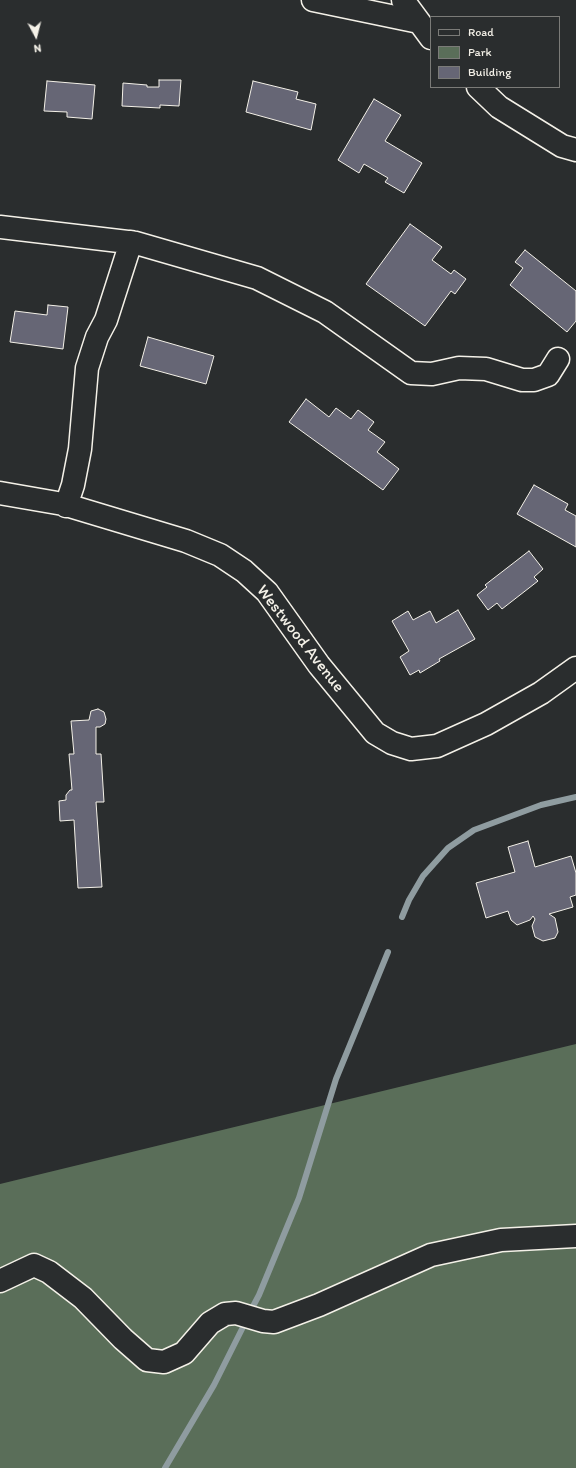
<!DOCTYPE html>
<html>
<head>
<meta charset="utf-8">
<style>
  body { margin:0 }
  #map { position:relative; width:576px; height:1468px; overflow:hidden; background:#2a2d2e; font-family:Itim,sans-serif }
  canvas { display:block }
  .legend { position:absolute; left:430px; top:16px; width:130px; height:72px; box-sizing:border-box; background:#2a2d2e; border:1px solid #7b7b78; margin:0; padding:5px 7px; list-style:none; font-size:12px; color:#f4f1e8 }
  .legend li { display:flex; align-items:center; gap:8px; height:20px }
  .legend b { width:20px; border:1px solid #7b7b78 }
  .north { position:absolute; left:16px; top:16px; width:40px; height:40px; -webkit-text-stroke:3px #2a2d2e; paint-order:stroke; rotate:173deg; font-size:11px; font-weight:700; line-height:16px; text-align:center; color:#f4f1e8 }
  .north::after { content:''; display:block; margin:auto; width:14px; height:18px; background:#f4f1e8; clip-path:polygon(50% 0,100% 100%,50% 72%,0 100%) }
</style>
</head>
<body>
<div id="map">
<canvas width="576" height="1468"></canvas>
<ul class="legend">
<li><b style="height:5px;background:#2a2d2e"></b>Road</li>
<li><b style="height:11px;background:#5a6e59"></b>Park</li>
<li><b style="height:11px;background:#666675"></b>Building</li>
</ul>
<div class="north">N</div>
</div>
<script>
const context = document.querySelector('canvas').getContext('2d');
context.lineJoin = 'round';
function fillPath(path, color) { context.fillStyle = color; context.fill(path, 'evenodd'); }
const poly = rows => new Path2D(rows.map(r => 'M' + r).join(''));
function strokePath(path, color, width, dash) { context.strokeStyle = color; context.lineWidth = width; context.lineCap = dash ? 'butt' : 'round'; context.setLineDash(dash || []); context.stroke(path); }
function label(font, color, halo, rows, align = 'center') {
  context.font = font + ' Itim,sans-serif'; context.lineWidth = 4; context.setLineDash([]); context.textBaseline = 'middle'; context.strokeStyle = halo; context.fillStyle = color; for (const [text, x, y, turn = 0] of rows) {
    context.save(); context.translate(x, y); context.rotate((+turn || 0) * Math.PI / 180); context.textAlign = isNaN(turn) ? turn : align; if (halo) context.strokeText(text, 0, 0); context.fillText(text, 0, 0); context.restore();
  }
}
fillPath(poly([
  [576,1044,576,1468,0,1468,0,1184]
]), '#5a6e59');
strokePath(poly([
  [402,917,409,900,423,876,448,848,474,830,541,805,576,797],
  [250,1312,259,1295,299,1198,336,1079,388,952],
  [165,1468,214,1385,246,1321]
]), '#8f9ca0', 6);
const building = poly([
  [159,80,181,80,179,106,160,105,160,108,122,106,123,83,147,85,147,87,159,87,159,80],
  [47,81,95,85,92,119,67,117,67,112,44,111,47,81],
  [253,81,298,92,296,99,316,104,311,130,246,112,253,81],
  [374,99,401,115,385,141,422,163,404,193,385,182,388,178,364,164,359,173,338,160,374,99],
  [410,224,442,247,432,260,451,274,454,270,466,279,455,294,451,291,425,326,366,284,410,224],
  [525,250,576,291,576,321,567,332,510,285,523,268,515,262,525,250],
  [48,305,68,307,63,349,10,342,15,311,47,315,48,305],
  [148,337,214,356,206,384,140,366,148,337],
  [306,399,329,417,336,408,351,419,358,410,374,422,368,430,385,442,377,452,399,469,383,490,289,422,306,399],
  [534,485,568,504,565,510,576,516,576,547,517,514,534,485],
  [529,551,543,569,534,577,538,581,502,609,497,603,488,610,477,595,487,587,485,585,529,551],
  [458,610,475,639,439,659,440,661,420,673,419,670,410,675,400,657,409,651,392,621,408,611,413,620,430,611,436,623,458,610],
  [98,709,104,712,106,719,105,724,100,727,96,727,96,754,101,754,104,802,96,802,102,887,78,888,74,820,60,821,59,801,66,800,66,795,70,790,72,790,69,754,74,754,71,721,89,720,91,711,98,709],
  [528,841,535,867,571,856,576,873,576,895,570,897,573,907,549,914,555,918,558,932,555,938,543,941,535,937,532,926,535,919,533,916,530,920,517,925,511,920,508,911,486,918,476,883,515,872,508,847,528,841]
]);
fillPath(building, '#666675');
strokePath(building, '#f4f1e8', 1);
const minor = poly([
  [313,0,419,22],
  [403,0,431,38],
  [478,87,499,107,562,146,576,150],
  [0,227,136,243,257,278,325,312,411,373,432,374,459,368,486,369,522,380,534,380,548,375,558,359],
  [0,493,63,504,186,541,220,555,244,571,267,592,319,665,375,733,392,743,411,749,437,746,486,724,541,693,576,668],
  [66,506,73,485,80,449,87,368,97,337,106,320,131,242],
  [0,1281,34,1265,49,1272,83,1298,123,1339,147,1360,164,1362,184,1353,210,1323,225,1314,236,1313,263,1321,274,1322,319,1305,431,1255,501,1240,576,1236]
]);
strokePath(minor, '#f4f1e8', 25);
strokePath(minor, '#2a2d2e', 22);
label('17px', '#f4f1e8', '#2a2d2e', [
  ["Westwood Avenue",300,639,52]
]);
</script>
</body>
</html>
